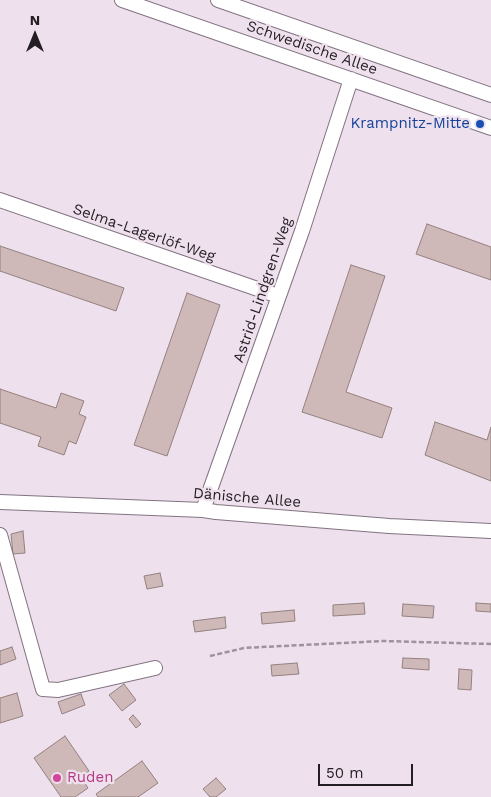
<!DOCTYPE html>
<html>
<head>
<meta charset="utf-8">
<style>
  body { margin:0 }
  #map { position:relative; width:491px; height:797px; overflow:hidden; background:#efe0ed; font-family:"Work Sans",sans-serif }
  canvas { display:block }
  .north { position:absolute; left:10px; top:10px; width:50px; height:50px; -webkit-text-stroke:4px #efe0ed; paint-order:stroke; rotate:0deg; font-size:14px; font-weight:700; line-height:20px; text-align:center; color:#231e23 }
  .north::after { content:''; display:block; margin:auto; width:18px; height:22px; background:#231e23; clip-path:polygon(50% 0,100% 100%,50% 72%,0 100%) }
  .scale { position:absolute; left:318px; top:764px; width:95px; height:22px; box-sizing:border-box; border:2px solid #231e23; border-top:0; padding-left:6px; font-size:15px; line-height:18px; white-space:nowrap; color:#231e23; -webkit-text-stroke:4px #efe0ed; paint-order:stroke }
</style>
</head>
<body>
<div id="map">
<canvas width="491" height="797"></canvas>
<div class="north">N</div>
<div class="scale">50 m</div>
</div>
<script>
const context = document.querySelector('canvas').getContext('2d');
context.lineJoin = 'round';
function fillPath(path, color) { context.fillStyle = color; context.fill(path, 'evenodd'); }
const poly = rows => new Path2D(rows.map(r => 'M' + r).join(''));
function strokePath(path, color, width, dash) { context.strokeStyle = color; context.lineWidth = width; context.lineCap = dash ? 'butt' : 'round'; context.setLineDash(dash || []); context.stroke(path); }
function label(font, color, halo, rows, align = 'center') {
  context.font = font + ' "Work Sans",sans-serif'; context.lineWidth = 4.5; context.setLineDash([]); context.textBaseline = 'middle'; context.strokeStyle = halo; context.fillStyle = color; for (const [text, x, y, turn = 0] of rows) {
    context.save(); context.translate(x, y); context.rotate((+turn || 0) * Math.PI / 180); context.textAlign = isNaN(turn) ? turn : align; if (halo) context.strokeText(text, 0, 0); context.fillText(text, 0, 0); context.restore();
  }
}
const building = poly([
  [427,224,491,247,491,280,416,254,427,224],
  [0,246,124,288,116,311,0,271,0,246],
  [351,265,385,276,346,392,392,408,382,438,302,412,351,265],
  [187,293,220,305,167,456,134,445,187,293],
  [0,389,56,408,61,393,84,401,79,414,86,417,76,444,69,441,64,455,38,446,41,437,0,423,0,389],
  [435,422,487,440,491,427,491,481,425,455,435,422],
  [23,531,25,553,13,554,11,534,23,531],
  [160,573,163,586,147,589,144,576,160,573],
  [364,603,365,614,333,616,333,605,364,603],
  [476,603,491,604,491,612,476,611,476,603],
  [403,604,434,606,433,618,402,616,403,604],
  [294,610,295,621,262,624,261,613,294,610],
  [225,617,226,628,195,632,193,621,225,617],
  [12,647,16,659,0,665,0,651,12,647],
  [403,658,429,659,429,670,402,668,403,658],
  [297,663,299,674,272,676,271,665,297,663],
  [459,669,472,670,471,690,458,689,459,669],
  [124,684,136,700,122,711,109,695,124,684],
  [17,693,23,716,0,723,0,698,17,693],
  [81,694,85,705,62,714,58,702,81,694],
  [133,715,141,724,136,728,129,719,133,715],
  [65,736,89,771,81,777,88,788,75,797,61,797,34,758,65,736],
  [142,761,158,783,138,797,98,797,96,794,142,761],
  [216,778,226,789,216,797,210,797,203,789,216,778]
]);
fillPath(building, '#ceb9b8');
strokePath(building, '#93807f', 1);
const street = poly([
  [122,0,491,128],
  [218,0,491,95],
  [0,200,278,296],
  [0,502,203,510,216,512,389,526,491,531],
  [203,510,302,231,351,79],
  [0,535,43,689,58,690,155,668]
]);
strokePath(street, '#817480', 16);
strokePath(poly([
  [210,656,244,648,383,641,491,644]
]), '#9e939d', 2.5, [5, 2.5]);
strokePath(street, '#fff', 14);
for (const [x, y, r, color] of [
  [480,124,5,"#1a4fb4"],
  [57,778,5,"#d1479c"]
]) { const dot = new Path2D(); dot.arc(x, y, r, 0, 2 * Math.PI); context.fillStyle = color; context.fill(dot); strokePath(dot, '#efe0ed', 2); }
label('15px', '#231e23', '#efe0ed', [
  ["Schwedische Allee",312,48,19],
  ["Selma-Lagerlöf-Weg",144,233,19],
  ["Astrid-Lindgren-Weg",263,290,-71],
  ["Dänische Allee",247,498,5]
]);
label('15px', '#164399', '#efe0ed', [
  ["Krampnitz-Mitte",470,124]
], 'right');
label('15px', '#b23c85', '#efe0ed', [
  ["Ruden",67,778]
], 'left');
</script>
</body>
</html>
